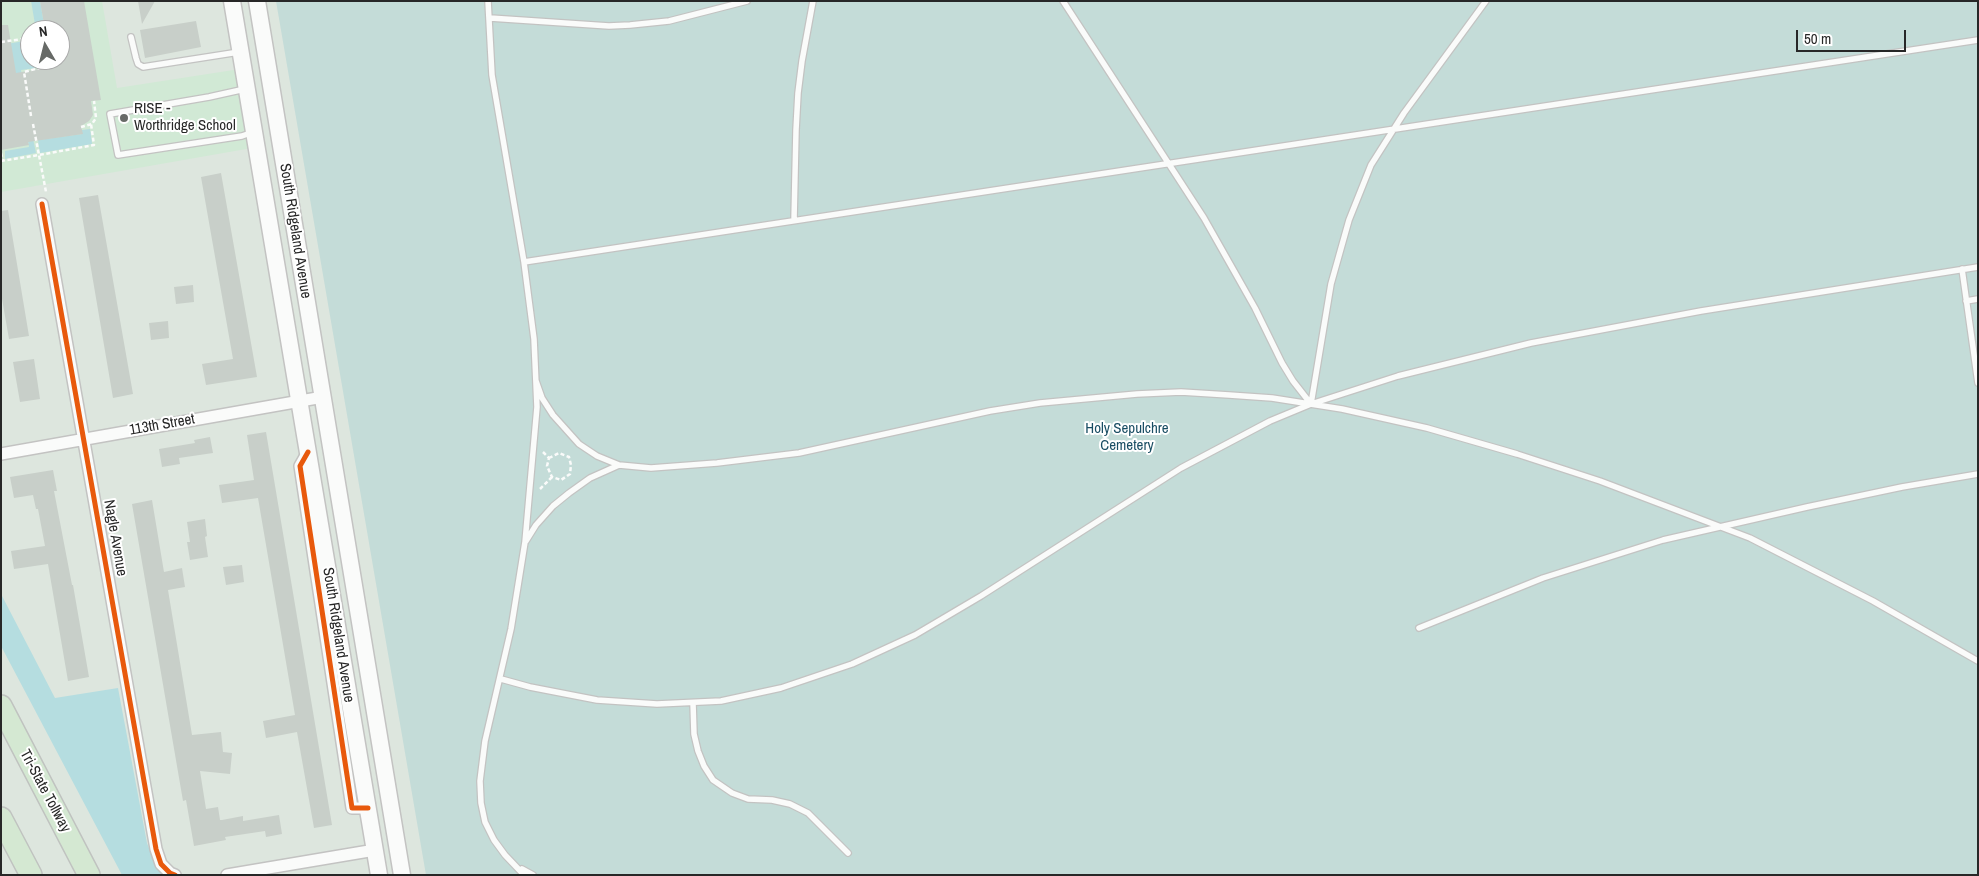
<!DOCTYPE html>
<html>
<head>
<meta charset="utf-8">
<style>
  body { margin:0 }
  #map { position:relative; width:1979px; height:876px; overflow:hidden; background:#dde6de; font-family:"Archivo Narrow",sans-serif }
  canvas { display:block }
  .frame { position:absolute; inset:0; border:2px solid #272727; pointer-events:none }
  .north { position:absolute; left:20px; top:20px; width:50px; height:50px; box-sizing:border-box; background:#fff; border:1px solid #a9a9a9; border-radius:50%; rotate:352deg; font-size:14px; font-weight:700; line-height:20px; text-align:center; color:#272727 }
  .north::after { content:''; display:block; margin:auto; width:18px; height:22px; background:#676a67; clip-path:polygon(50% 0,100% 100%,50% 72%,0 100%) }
  .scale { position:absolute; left:1796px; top:30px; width:110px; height:22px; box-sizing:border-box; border:2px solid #272727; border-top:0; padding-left:6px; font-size:15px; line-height:18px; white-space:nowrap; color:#272727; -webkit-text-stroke:4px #fff; paint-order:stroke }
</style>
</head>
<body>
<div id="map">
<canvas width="1979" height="876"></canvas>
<div class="frame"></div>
<div class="north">N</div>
<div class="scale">50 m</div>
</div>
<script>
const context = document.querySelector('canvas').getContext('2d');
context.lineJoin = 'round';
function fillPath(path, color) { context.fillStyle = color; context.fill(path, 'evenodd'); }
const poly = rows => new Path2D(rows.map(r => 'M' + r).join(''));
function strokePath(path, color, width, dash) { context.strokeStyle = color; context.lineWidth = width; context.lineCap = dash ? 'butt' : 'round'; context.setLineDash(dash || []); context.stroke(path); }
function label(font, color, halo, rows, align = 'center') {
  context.font = font + ' "Archivo Narrow",sans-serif'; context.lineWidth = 4; context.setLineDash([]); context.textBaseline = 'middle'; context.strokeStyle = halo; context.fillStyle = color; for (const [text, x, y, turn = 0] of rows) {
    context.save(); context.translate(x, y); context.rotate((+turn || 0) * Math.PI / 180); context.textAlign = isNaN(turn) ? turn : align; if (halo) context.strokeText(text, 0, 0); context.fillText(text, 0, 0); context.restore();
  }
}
fillPath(poly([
  [1,1,102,1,117,88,240,69,252,148,1,192],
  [30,30,60,30,60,60,30,60]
]), '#d1e9d5');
fillPath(poly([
  [31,1,40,1,45,30,36,30],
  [30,40,30,60,38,60,38,64,36,68,21,70,29,117,1,45],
  [26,129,31,129,36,153,5,159,5,151,29,147],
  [90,129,92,144,40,153,38,140,82,134,82,130],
  [1,594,55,698,118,688,147,843,156,866,164,875,122,875,1,646]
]), '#b5dde0');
fillPath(poly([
  [276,1,1978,1,1978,875,426,875]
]), '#c4dcd8');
fillPath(poly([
  [40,1,84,1,101,100,91,101,93,115,89,121,81,126,83,134,28,142,29,145,1,150,1,25,8,25,16,73,51,67,50,60,60,60,60,30,45,30],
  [138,1,155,1,142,24],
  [196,21,201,47,145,58,140,30],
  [221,173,257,377,206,385,202,364,233,359,201,177],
  [98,195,133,394,113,398,79,198],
  [8,210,29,336,9,339,1,293,1,211],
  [193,285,194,302,176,304,174,287],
  [168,321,169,338,151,340,149,323],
  [34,359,40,399,20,402,13,362],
  [266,432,332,825,314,828,297,732,266,738,263,721,295,715,258,498,222,503,219,485,254,480,247,435],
  [210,437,213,453,179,458,180,464,162,467,159,449,195,443,194,440],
  [53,470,57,491,54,491,72,585,73,585,89,677,68,681,48,564,14,569,11,551,45,546,38,509,36,509,33,495,14,498,10,477],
  [152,500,164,572,182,568,185,587,168,590,192,735,221,732,223,752,232,753,230,774,200,771,206,809,218,807,220,820,222,820,243,816,243,821,279,815,282,834,266,837,265,831,225,837,226,840,194,846,186,800,183,801,132,504],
  [205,519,207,536,205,537,208,557,190,560,187,542,190,542,187,522],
  [242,565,244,582,226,585,223,567]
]), '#c8cfc9');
const lane = poly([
  [488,1,492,75,524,262,534,339,537,407,525,542,511,629,485,741,480,781,481,803,485,822,494,840,505,855,524,875],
  [1063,1,1204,218,1255,308,1282,363,1293,381,1311,404,1331,284,1349,220,1371,165,1404,113,1486,1],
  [490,18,609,26,630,25,669,21,747,1],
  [131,37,136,58,138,64,143,67,239,52],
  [245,89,209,97,110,114,118,155,242,136,253,132],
  [794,220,796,130,798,93,802,61,813,1],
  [524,262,1978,40],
  [1962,269,1978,383],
  [1966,301,1978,299],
  [536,381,542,398,553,415,579,444,597,456,619,465,651,468,717,463,799,453,990,411,1040,403,1137,394,1181,392,1229,395,1272,398,1342,409,1427,428,1517,454,1600,481,1750,538,1873,601,1978,661],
  [526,541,536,525,553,506,569,493,590,478,619,465],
  [1419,628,1543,578,1663,540,1807,507,1902,487,1978,474],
  [501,679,530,687,597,700,657,704,721,701,781,688,852,664,915,635,981,596,1181,468,1270,421,1311,404,1398,376,1531,343,1701,311,1978,267],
  [693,703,694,734,698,751,704,766,713,780,732,793,748,799,772,800,790,804,808,813,848,853],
  [522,869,533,875]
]);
const street = poly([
  [42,204,156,849,161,864,170,873,175,875],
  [308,452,300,466,352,808,368,808],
  [1,454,323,397],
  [227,875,375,850]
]);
const secondary = poly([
  [232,1,379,875],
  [257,1,402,875]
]);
const highway = poly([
  [1,706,89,875],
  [1,818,31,875]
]);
strokePath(lane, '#c3c3c2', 8);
strokePath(street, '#c3c3c2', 14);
strokePath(secondary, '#c3c3c2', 19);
strokePath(highway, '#c0c3c0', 24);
strokePath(poly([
  [1,42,30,38],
  [40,60,41,63,51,67],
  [31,116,24,72,47,66],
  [33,124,39,155,94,145,91,124],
  [81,127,92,124,96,118,94,101],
  [1,153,3,161],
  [1,161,39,155,46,192],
  [543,452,549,458,547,466,552,477,561,480,570,474,571,465,569,457,559,453,549,458],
  [540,489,552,477]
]), '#fafbfa', 2.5, [4, 2.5]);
strokePath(lane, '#fafbfa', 5.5);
strokePath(street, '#fafbfa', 11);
strokePath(secondary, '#fafbfa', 16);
strokePath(highway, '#d4e8d2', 21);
strokePath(poly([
  [42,204,156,849,161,864,170,873,175,875],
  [308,452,300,466,352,808,368,808]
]), '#e8590c', 5);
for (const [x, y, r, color] of [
  [124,118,5,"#676a67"]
]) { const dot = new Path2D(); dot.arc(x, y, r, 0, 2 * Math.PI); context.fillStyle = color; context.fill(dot); strokePath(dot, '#fff', 2); }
label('15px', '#272727', '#fff', [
  ["RISE -",134,109],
  ["Worthridge School",134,126]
], 'left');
label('15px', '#272727', '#fff', [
  ["South Ridgeland Avenue",295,231,81],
  ["113th Street",162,425,-10],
  ["Nagle Avenue",115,538,80],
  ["South Ridgeland Avenue",338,635,81],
  ["Tri-State Tollway",45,791,62]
]);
label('15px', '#194d63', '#fff', [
  ["Holy Sepulchre",1127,429],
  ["Cemetery",1127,446]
]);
</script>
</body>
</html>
